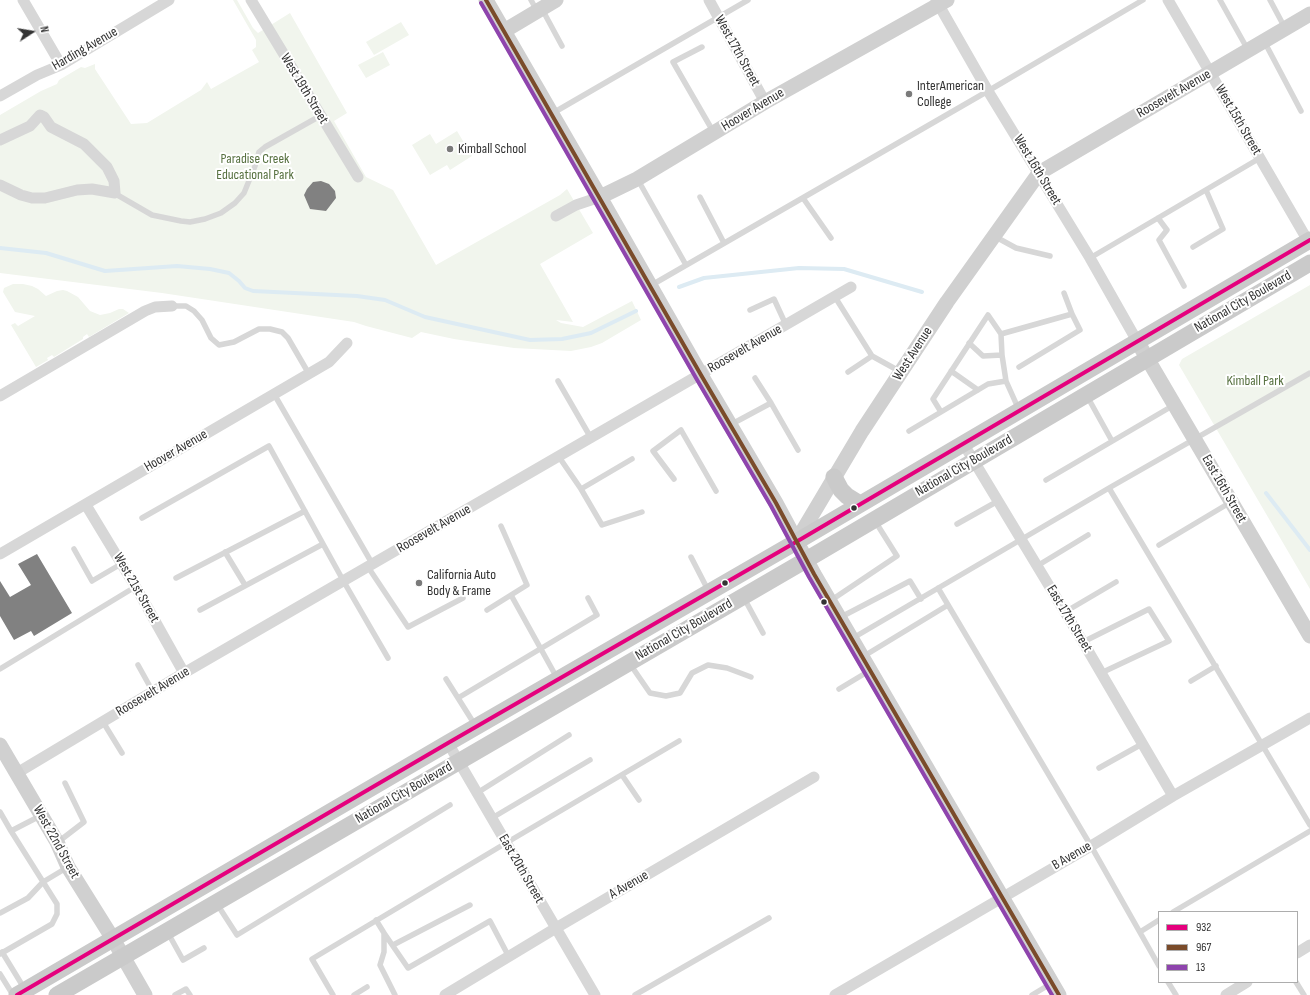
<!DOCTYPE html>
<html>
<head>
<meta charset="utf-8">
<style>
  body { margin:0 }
  #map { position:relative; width:1310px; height:995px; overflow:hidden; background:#fff; font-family:"Sofia Sans Condensed",sans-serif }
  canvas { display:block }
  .legend { position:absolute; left:1158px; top:911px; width:140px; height:72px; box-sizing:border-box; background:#fff; border:1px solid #adadad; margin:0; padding:5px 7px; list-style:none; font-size:12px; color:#333 }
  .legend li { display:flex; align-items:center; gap:8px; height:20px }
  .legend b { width:20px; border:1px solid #adadad }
  .north { position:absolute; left:12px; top:12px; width:40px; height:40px; -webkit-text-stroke:3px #fff; paint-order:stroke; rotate:78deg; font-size:11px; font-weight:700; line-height:16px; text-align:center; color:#333 }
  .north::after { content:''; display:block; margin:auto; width:14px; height:18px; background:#333; clip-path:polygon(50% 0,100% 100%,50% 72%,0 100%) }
</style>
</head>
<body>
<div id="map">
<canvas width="1310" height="995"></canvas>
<ul class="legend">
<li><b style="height:5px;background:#e5007d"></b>932</li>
<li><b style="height:5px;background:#7a4b2a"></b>967</li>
<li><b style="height:5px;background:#8e44ad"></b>13</li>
</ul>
<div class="north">N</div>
</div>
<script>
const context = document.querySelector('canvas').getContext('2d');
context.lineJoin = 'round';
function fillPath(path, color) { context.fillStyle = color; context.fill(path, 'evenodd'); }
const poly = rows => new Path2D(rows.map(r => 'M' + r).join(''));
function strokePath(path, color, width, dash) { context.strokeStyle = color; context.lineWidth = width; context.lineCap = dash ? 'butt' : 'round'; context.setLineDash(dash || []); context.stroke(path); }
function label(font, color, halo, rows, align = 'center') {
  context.font = font + ' "Sofia Sans Condensed",sans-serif'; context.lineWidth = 4; context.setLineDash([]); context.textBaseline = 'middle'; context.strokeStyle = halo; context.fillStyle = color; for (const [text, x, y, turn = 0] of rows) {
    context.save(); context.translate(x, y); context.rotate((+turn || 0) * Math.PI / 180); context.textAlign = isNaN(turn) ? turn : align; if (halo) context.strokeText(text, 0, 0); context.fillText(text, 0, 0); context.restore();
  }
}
fillPath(poly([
  [233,0,237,0,253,28,258,33,290,13,347,113,334,121,366,177,393,190,436,265,560,195,567,189,593,233,540,264,573,322,556,320,561,323,583,327,632,301,641,320,602,343,591,347,571,351,514,348,454,339,421,332,412,338,366,326,354,322,162,293,0,273,0,115,41,91,57,84,59,80,81,67,85,68,95,64,95,69,131,124,147,123,201,90,207,82,211,89,259,62,252,50,256,47,256,40],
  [401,22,409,35,374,55,366,42],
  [383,52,390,65,366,78,358,65],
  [457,131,472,156,450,170,447,165,430,175,412,145,430,134,436,144],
  [13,284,23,284,32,286,38,289,46,296,57,291,63,290,67,291,78,297,90,311,100,315,110,313,119,309,123,309,129,313,89,337,87,334,83,337,83,339,54,357,52,355,47,358,48,360,36,367,11,325,15,323,18,326,35,316,15,312,3,292,4,288],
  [1310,285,1310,589,1179,365,1182,359]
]), '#f1f5ed');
strokePath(poly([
  [0,248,46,253,105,271,177,266,210,269,229,273,239,281,245,288,253,291,357,296,385,300,425,317,530,340,562,339,591,333,636,311],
  [679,287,704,278,799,268,844,269,922,292],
  [1266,493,1310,550]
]), '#ddebf3', 4);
fillPath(poly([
  [321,181,329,184,335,191,336,198,326,211,310,209,304,195,307,189,313,182],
  [37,554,72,613,34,636,31,631,14,640,0,616,0,581,10,597,31,585,18,564]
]), '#818181');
strokePath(poly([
  [531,0,537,11],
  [1220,0,1248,50],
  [1270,0,1285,28],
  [542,9,562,46],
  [1264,41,1301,111],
  [702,47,673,62,714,133],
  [553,113,748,0],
  [638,180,686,265],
  [114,193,152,215,181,221,190,222,205,219,221,213,235,203,244,193,255,166,259,152,265,147,320,116],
  [700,197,724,243],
  [803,198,831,238],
  [1158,218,1167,230,1159,240,1184,286],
  [994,236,1016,248,1050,256],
  [1193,247,1223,229,1206,190],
  [1090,258,1260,158],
  [650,286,988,91,1143,0],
  [835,297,872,356,901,372],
  [172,306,186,306,194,311,202,320,211,338,219,345,234,342,259,329,270,329,282,332,288,338,309,374],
  [750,310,774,299,786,325],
  [969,343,983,356,1002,355],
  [1019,367,1080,330,1072,314],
  [951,371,978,390],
  [848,372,872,356],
  [755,378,771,403],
  [558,381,591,438],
  [274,394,373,565],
  [1087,396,1112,441],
  [1019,410,1006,381,1002,355,1001,334,1072,314,1064,293],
  [941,412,988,384,1006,381],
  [730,425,771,403,798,450],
  [909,431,941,412,933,399,988,315,1001,334],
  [559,457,581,489,632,459],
  [674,479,653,451,681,430,716,491],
  [1046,480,1174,405],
  [1109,488,1310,825],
  [581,489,602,525,642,512],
  [142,518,269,446,344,582,388,658],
  [957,524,998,501],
  [501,526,527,585,511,595,557,678],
  [1159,545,1231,502],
  [74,549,92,581,121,564],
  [225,552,245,585],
  [691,557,708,590],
  [1037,566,1088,535],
  [368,567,408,627,463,598],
  [176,578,305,511],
  [938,588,1091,846,1159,966],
  [744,598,763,633],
  [830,601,897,556,875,521],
  [200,610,323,544],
  [487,610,511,595],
  [1065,612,1116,582],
  [841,617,910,581,921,599],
  [853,638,1109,488,1310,373],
  [1083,642,1149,609,1169,641,1101,673],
  [864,656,948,605],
  [630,664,650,693,666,696,680,693,692,673,708,665,727,668,751,677],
  [138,665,153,692],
  [0,669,135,587],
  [446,679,458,698,597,615,588,598],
  [1191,681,1216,666],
  [839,689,869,671],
  [458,698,475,725],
  [103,722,122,753],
  [1099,768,1142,744],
  [622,775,639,800],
  [477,793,569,735],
  [0,812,11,831,40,816],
  [492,818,590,760],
  [58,842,84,822,65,783],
  [217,904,237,935,450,805],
  [1173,912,1310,831],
  [0,913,28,898,43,882,68,867],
  [376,920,384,933,384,952,380,965,395,995],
  [1140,932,1159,920],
  [168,933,183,960,204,948],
  [384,933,408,968,490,921,509,957],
  [393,945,470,905],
  [2,952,24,988],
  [0,954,52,924,57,914,57,904,11,831],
  [0,974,13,995],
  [1168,982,1176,995],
  [1296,982,1304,995],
  [175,995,186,989,190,995],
  [333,995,312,959,506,843,679,741],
  [354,995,367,987],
  [635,995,769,918],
  [1032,995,1052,983]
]), '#d7d7d7', 5.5);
strokePath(poly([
  [23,0,61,65],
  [251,0,358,177],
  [709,0,765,102],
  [936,0,988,91,1090,258,1137,341],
  [1168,0,1308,241],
  [0,96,37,75,61,65,169,0],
  [0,140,30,126,40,115,44,117,51,127,84,144,107,167,114,181,115,193,92,189,77,190,45,198,32,198,21,195,0,185],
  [556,216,576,205,600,197],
  [0,396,145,311,155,307,172,306],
  [963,443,1083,642,1173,796],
  [86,505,141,596,184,673],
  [0,554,329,362,347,343],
  [448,743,595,995],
  [17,773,184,673,851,287],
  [1297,953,1310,945],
  [445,995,556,928,814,777],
  [835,995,1091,846,1173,796,1310,718],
  [1226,995,1247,982]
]), '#d7d7d7', 11);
strokePath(poly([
  [486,0,600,197,701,375,776,503,814,574,1059,995],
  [504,31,556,0],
  [600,197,637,179,765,102,947,0],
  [1137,341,1310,636],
  [796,542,862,431,947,302,1039,173,1310,14],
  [0,745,57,842,68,867,113,939,145,995]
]), '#d0d0d0', 15);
strokePath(poly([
  [834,477,841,490,847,496,860,504],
  [17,995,448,743,796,542,1310,240],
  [57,995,806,560,1310,263]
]), '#cacaca', 17);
strokePath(poly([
  [17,995,448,743,796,542,1310,240]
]), '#e5007d', 4);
strokePath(poly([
  [486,0,701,375,776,503,814,574,1059,995]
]), '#7a4b2a', 4);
strokePath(poly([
  [481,3,696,378,771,506,809,577,1052,995]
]), '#8e44ad', 4);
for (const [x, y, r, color] of [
  [909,94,4,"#7a7a7a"],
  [450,149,4,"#7a7a7a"],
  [854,508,3.5,"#333"],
  [419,583,4,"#7a7a7a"],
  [725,583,3.5,"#333"],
  [824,602,3.5,"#333"]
]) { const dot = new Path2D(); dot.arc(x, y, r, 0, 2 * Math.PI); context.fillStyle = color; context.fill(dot); strokePath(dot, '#fff', 1.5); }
label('14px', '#333', '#fff', [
  ["Harding Avenue",85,49,-30],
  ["West 17th Street",737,51,61],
  ["West 19th Street",304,89,59],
  ["Roosevelt Avenue",1174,94,-30],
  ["Hoover Avenue",753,110,-31],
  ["West 15th Street",1238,120,60],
  ["West 16th Street",1037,170,59],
  ["National City Boulevard",1243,302,-30],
  ["Roosevelt Avenue",745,349,-30],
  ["West Avenue",913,354,-57],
  ["Hoover Avenue",176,451,-30],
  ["National City Boulevard",964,466,-30],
  ["East 16th Street",1224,489,60],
  ["Roosevelt Avenue",434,529,-30],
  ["West 21st Street",136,588,60],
  ["East 17th Street",1069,619,59],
  ["National City Boulevard",684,630,-30],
  ["Roosevelt Avenue",153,692,-31],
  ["National City Boulevard",404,793,-30],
  ["West 22nd Street",56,842,61],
  ["B Avenue",1072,856,-30],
  ["East 20th Street",521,869,60],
  ["A Avenue",629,885,-30]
]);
label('14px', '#333', '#fff', [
  ["InterAmerican",917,86],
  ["College",917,102],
  ["Kimball School",458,149],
  ["California Auto",427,575],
  ["Body & Frame",427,591]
], 'left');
label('14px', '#56703f', '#fff', [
  ["Paradise Creek",255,159],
  ["Educational Park",255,175],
  ["Kimball Park",1255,381]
]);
</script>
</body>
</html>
